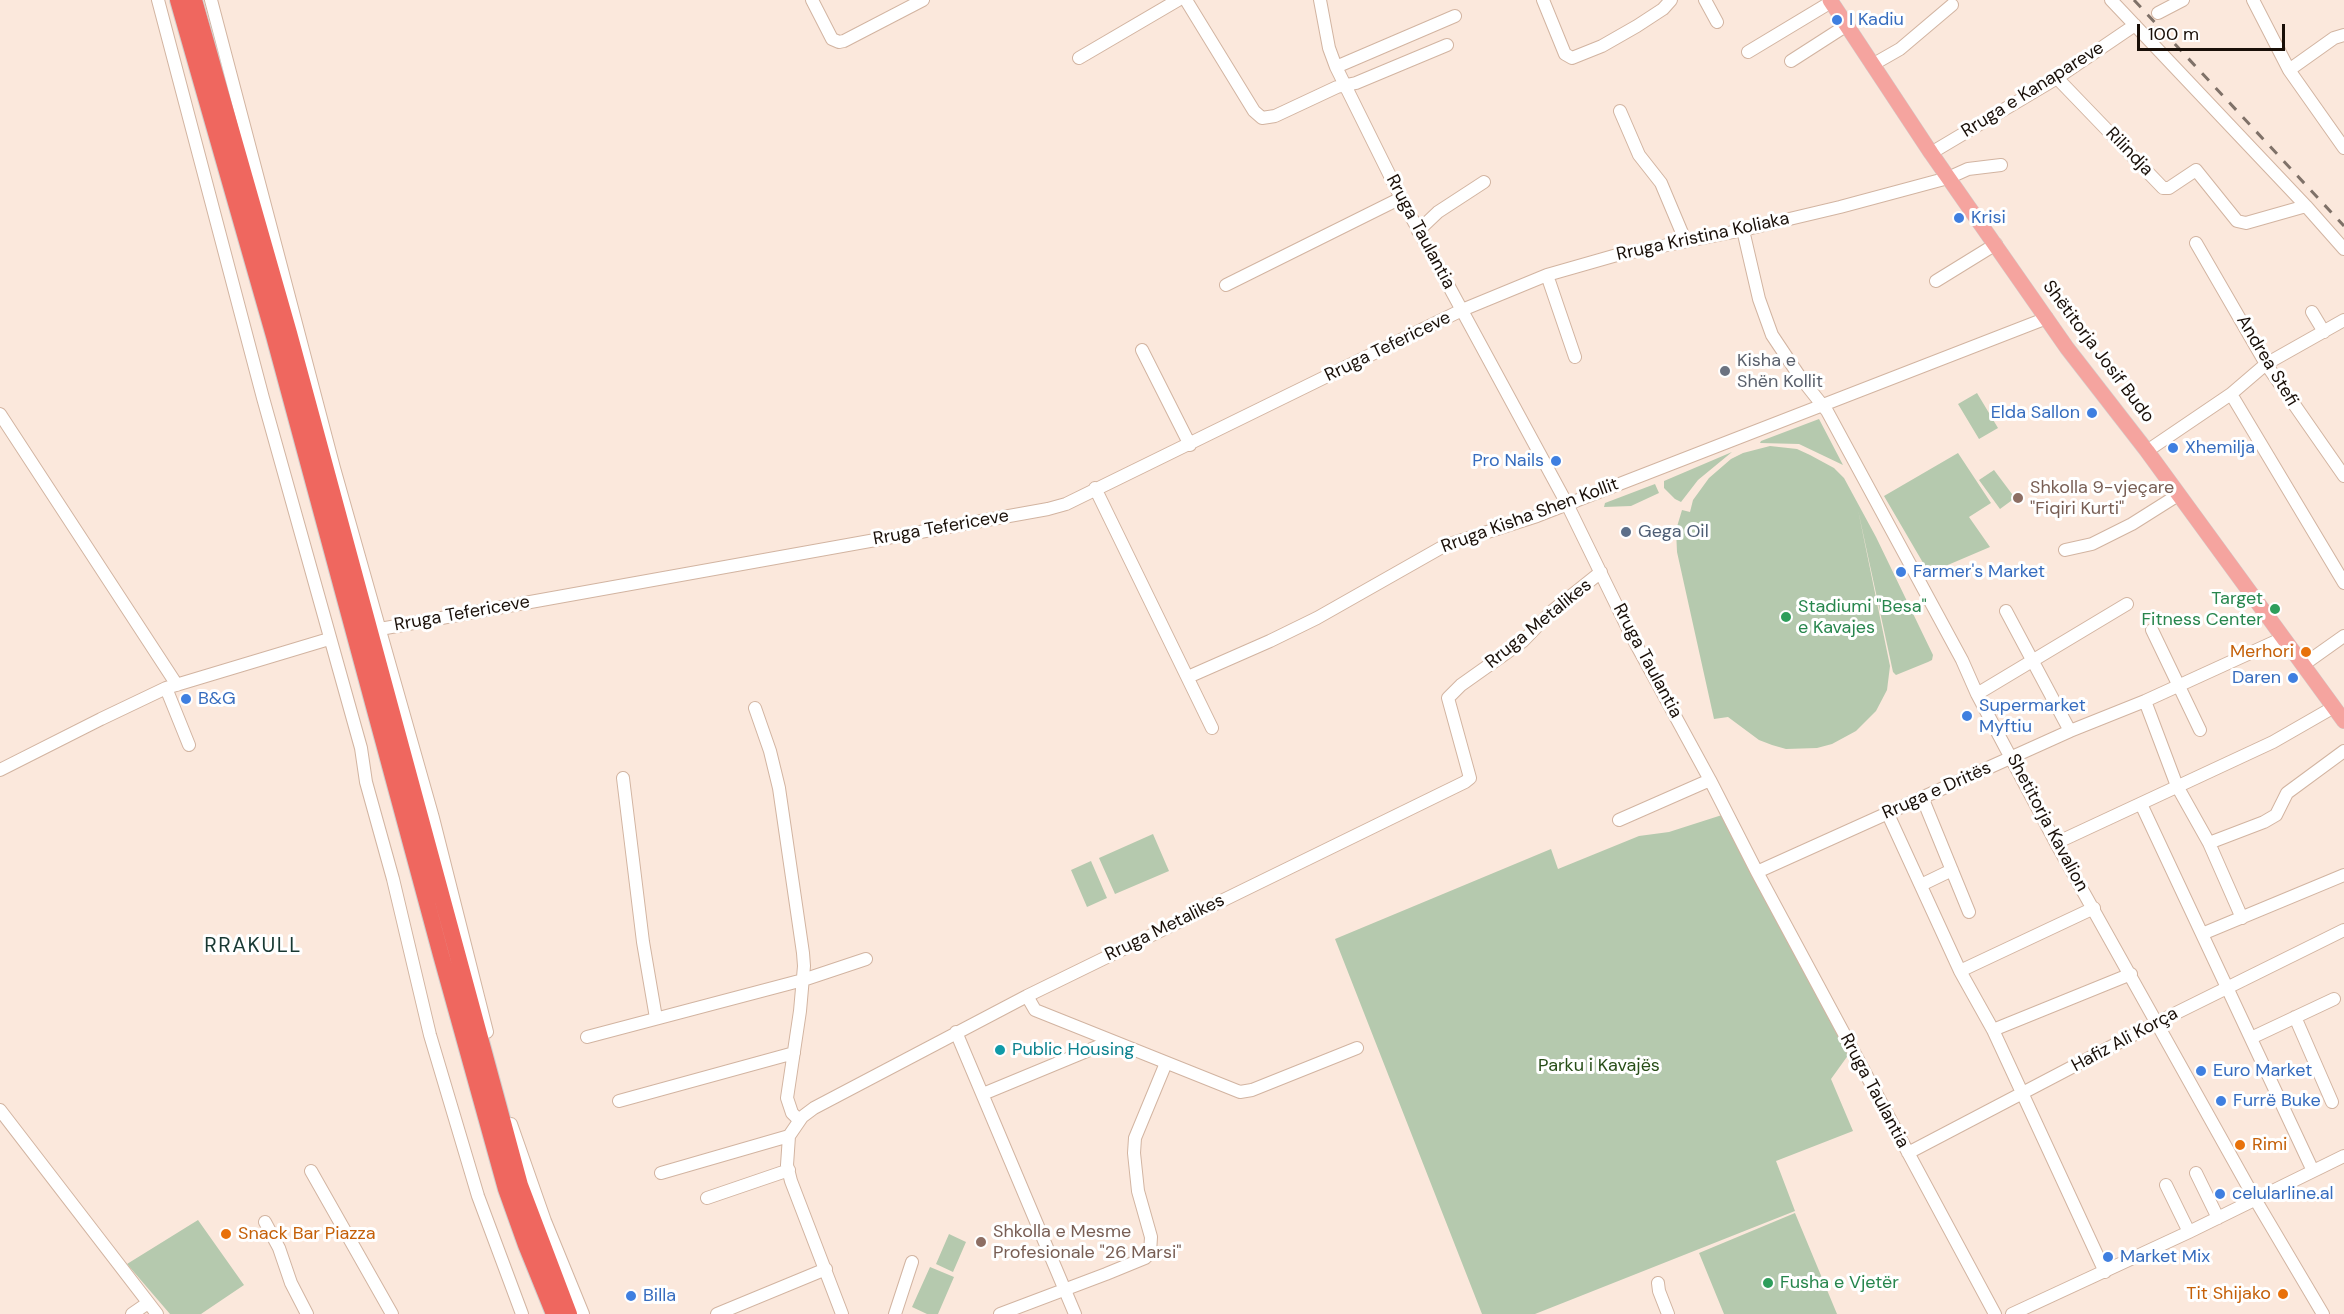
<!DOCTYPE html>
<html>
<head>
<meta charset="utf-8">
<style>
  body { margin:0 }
  #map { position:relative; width:2344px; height:1314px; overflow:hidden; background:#fbe8dc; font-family:"DM Sans",sans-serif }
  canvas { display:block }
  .scale { position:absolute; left:2137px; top:24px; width:148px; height:27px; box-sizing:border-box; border:3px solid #190f08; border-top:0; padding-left:8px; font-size:18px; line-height:21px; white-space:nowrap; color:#190f08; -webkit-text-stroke:4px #fff; paint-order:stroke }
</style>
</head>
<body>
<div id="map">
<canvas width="2344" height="1314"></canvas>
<div class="scale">100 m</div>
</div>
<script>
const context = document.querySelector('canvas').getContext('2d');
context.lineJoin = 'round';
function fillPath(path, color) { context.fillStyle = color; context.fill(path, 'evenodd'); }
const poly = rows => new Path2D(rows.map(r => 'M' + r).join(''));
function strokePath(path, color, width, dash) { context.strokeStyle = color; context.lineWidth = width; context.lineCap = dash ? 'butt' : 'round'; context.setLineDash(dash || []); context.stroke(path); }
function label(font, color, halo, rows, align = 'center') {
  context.font = font + ' "DM Sans",sans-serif'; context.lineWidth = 6; context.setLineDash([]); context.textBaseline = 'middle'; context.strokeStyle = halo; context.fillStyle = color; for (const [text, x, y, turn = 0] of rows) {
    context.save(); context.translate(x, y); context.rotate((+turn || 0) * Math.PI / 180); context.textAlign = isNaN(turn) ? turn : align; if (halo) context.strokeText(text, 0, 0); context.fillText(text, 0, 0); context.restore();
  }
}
fillPath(poly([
  [1977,393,1998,428,1979,439,1958,404],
  [1819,419,1843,465,1799,444,1760,443,1761,441],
  [1770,446,1797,449,1810,455,1834,468,1844,478,1876,537,1933,655,1932,660,1928,662,1896,675,1893,672,1858,510,1890,666,1887,690,1876,711,1856,731,1832,744,1817,748,1786,749,1772,745,1759,740,1728,717,1714,719,1677,552,1676,530,1682,510,1690,512,1693,500,1709,478,1731,459,1743,453],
  [1732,452,1698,480,1681,502,1675,499,1664,488,1664,481],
  [1958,453,1991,503,1969,517,1990,547,1929,573,1884,496],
  [1994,470,2015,498,2000,509,1979,480],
  [1655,484,1659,493,1631,506,1604,507,1605,503],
  [1722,815,1849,1054,1831,1079,1853,1131,1776,1161,1795,1211,1535,1314,1482,1314,1335,939,1551,849,1558,869,1639,836,1669,832],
  [1153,834,1169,871,1115,894,1099,858],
  [1091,861,1107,898,1087,907,1071,870],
  [1795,1213,1837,1314,1724,1314,1699,1253],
  [198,1220,244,1285,201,1314,170,1314,127,1264],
  [949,1234,966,1242,953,1272,936,1264],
  [930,1267,954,1277,938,1314,927,1314,912,1307]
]), '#b5c9ae');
const minor = poly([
  [158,0,263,398,361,748,366,782,393,879,430,1035,478,1196,522,1314],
  [211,0,334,468,433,818,487,1032],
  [812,0,832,39,839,42,844,41,923,0],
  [1186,0,1254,111,1262,118,1275,116,1337,87,1356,83,1447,45],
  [1320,0,1329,48,1336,67,1401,198,1567,504,1631,635,1710,780,1757,872,1995,1314],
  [1543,0,1565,54,1572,58,1602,46,1637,26,1663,9,1671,0],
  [1705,0,1717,22],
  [2111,0,2306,206,2344,249],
  [2253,0,2289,70,2344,148],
  [2158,13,2183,0],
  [1748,52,1831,2],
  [1079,58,1178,0],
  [1791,61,1847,25],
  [1872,65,1900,49,1952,5],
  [1336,67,1455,16],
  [2289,70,2334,38,2344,35],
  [2057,78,2163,188,2169,188,2196,170,2237,221,2246,223,2306,206],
  [1620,111,1639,155,1661,183,1685,240],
  [1931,153,2057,78,2135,25],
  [1743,230,1759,299,1772,335,1800,377,1827,411,1962,660,1977,694,2056,843,2255,1199,2323,1314],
  [1418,231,1438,212,1484,182],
  [2196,243,2266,364,2344,476],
  [1547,275,1575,357],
  [1936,281,1996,244],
  [1226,285,1401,198],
  [2312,312,2324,332],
  [1142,350,1190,445],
  [2231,394,2344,583],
  [0,414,177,685],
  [2147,451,2231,394,2266,364,2344,320],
  [1095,488,1212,728],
  [2065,550,2092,544,2132,524,2178,495],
  [2006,611,2070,731],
  [380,629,1048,509,1066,504,1462,310,1547,275,1617,255,1743,230,1840,207,1948,178,1968,169,2001,165],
  [2152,630,2200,730],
  [2303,665,2344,636],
  [1188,677,1270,641,1317,618,1444,546,1537,516,2047,318],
  [166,688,189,745],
  [1977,694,2127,604],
  [2145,701,2177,786,2209,843,2242,918],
  [755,708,770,751,779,788,803,953,804,966,800,1011,787,1098,792,1113,799,1120],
  [0,770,101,719,166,688,329,639],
  [623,778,643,942,656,1018],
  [1922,797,1969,912],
  [2141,804,2313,1171],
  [1887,812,1960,971,1993,1030,2105,1272],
  [1619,820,1710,780],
  [2056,843,2273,742,2334,707],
  [2209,843,2264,822,2276,815,2287,793,2344,751],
  [1757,872,2070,731,2145,701,2283,638],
  [1921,885,1952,870],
  [2202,934,2344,875],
  [1960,971,2094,908],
  [1027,996,1035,1010,1240,1092,1252,1090,1357,1048],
  [2295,1017,2332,1102],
  [1993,1030,2131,974],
  [956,1032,1075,1314],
  [587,1037,803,980,866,959],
  [2251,1038,2334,999],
  [983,1094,1111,1041],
  [619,1101,794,1053],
  [0,1110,157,1314],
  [511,1124,545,1221,583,1314],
  [1908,1153,2158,1022,2344,930],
  [311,1171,392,1314],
  [661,1173,789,1136],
  [2196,1173,2218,1218],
  [2166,1185,2189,1232],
  [707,1198,789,1170],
  [265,1222,279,1248,291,1283,307,1314],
  [1658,1283,1659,1291,1668,1314],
  [132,1314,148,1303],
  [717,1314,826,1269],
  [842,1314,791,1181,787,1165,789,1136,802,1117,814,1108,1027,996,1465,782,1470,778,1448,698,1461,685,1523,641,1551,612,1601,572],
  [895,1314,912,1262],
  [1000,1314,1106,1274,1145,1258,1150,1253,1151,1237,1138,1191,1134,1153,1135,1138,1166,1063],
  [2012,1314,2189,1232,2344,1156]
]);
const major = poly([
  [1830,0,1931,153,2067,348,2147,451,2344,721]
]);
const highway = poly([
  [178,0,274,336,441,955,506,1189,526,1245,554,1314],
  [194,0,289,333,520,1185,569,1314]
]);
strokePath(minor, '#d2b4a1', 14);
strokePath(major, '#d1cfce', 16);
strokePath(highway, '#d1cfce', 18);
strokePath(minor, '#fff', 12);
strokePath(major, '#f5a49f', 15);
strokePath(highway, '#ef675f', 16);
strokePath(poly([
  [2134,0,2344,226]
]), '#7f7168', 3, [10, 10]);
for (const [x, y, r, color] of [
  [1837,20,6,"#3f7fe0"],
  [1959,218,6,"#3f7fe0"],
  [1725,371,6,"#6b7280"],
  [2092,413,6,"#3f7fe0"],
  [2173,448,6,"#3f7fe0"],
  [1556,461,6,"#3f7fe0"],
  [2018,498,6,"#8d6e63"],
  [1626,532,6,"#5c6f8a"],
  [1901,572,6,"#3f7fe0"],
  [2275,609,6,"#2e9e5b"],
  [1786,617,6,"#2e9e5b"],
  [2306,652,6,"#e8710a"],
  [2293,678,6,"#3f7fe0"],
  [186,699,6,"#3f7fe0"],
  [1967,716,6,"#3f7fe0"],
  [1000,1050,6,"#0f9aa8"],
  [2201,1071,6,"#3f7fe0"],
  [2221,1101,6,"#3f7fe0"],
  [2240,1145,6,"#e8710a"],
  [2220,1194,6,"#3f7fe0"],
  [226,1234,6,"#e8710a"],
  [981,1242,6,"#8d6e63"],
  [2108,1257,6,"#3f7fe0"],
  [1768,1283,6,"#2e9e5b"],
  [2283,1294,6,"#e8710a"],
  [631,1296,6,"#3f7fe0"]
]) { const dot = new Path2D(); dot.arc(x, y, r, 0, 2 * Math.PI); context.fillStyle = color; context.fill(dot); strokePath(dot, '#fff', 2); }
label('18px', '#366cbe', '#fff', [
  ["I Kadiu",1849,20],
  ["Krisi",1971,218],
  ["Elda Sallon",2080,413,"right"],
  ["Xhemilja",2185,448],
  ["Pro Nails",1544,461,"right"],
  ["Farmer's Market",1913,572],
  ["Daren",2281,678,"right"],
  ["B&G",198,699],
  ["Supermarket",1979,706],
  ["Myftiu",1979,727],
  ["Euro Market",2213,1071],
  ["Furrë Buke",2233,1101],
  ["celularline.al",2232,1194],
  ["Market Mix",2120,1257],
  ["Billa",643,1296]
], 'left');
label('18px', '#190f08', '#fff', [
  ["Rruga e Kanapareve",2033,90,-32],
  ["Rilindja",2129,152,46],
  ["Rruga Taulantia",1420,232,62],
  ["Rruga Kristina Koliaka",1703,237,-12],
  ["Rruga Tefericeve",1388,347,-26],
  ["Shëtitorja Josif Budo",2098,352,53],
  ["Andrea Stefi",2267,361,59],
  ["Rruga Kisha Shen Kollit",1530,516,-20],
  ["Rruga Tefericeve",941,528,-10],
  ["Rruga Tefericeve",462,614,-10],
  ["Rruga Metalikes",1539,624,-39],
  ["Rruga Taulantia",1647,661,62],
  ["Rruga e Dritës",1937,791,-24],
  ["Shetitorja Kavalion",2047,823,62],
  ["Rruga Metalikes",1165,928,-26],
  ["Hafiz Ali Korça",2125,1040,-28],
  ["Rruga Taulantia",1874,1091,62]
]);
label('18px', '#5b616d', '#fff', [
  ["Kisha e",1737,361],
  ["Shën Kollit",1737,382]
], 'left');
label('18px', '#785e54', '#fff', [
  ["Shkolla 9-vjeçare",2030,488],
  ["\"Fiqiri Kurti\"",2030,509],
  ["Shkolla e Mesme",993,1232],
  ["Profesionale \"26 Marsi\"",993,1253]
], 'left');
label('18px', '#4e5e75', '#fff', [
  ["Gega Oil",1638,532]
], 'left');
label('18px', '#27864d', '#fff', [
  ["Target",2263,599,"right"],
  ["Fitness Center",2263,620,"right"],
  ["Stadiumi \"Besa\"",1798,607],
  ["e Kavajes",1798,628],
  ["Fusha e Vjetër",1780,1283]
], 'left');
label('18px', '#c56008', '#fff', [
  ["Merhori",2294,652],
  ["Rimi",2252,1145,"left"],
  ["Snack Bar Piazza",238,1234,"left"],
  ["Tit Shijako",2271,1294]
], 'right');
label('18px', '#0d838f', '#fff', [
  ["Public Housing",1012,1050]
], 'left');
label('18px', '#274d17', '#fff', [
  ["Parku i Kavajës",1599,1066]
]);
context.letterSpacing = '1.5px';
label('21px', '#183832', '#fff', [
  ["RRAKULL",253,946]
]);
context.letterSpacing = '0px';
</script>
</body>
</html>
